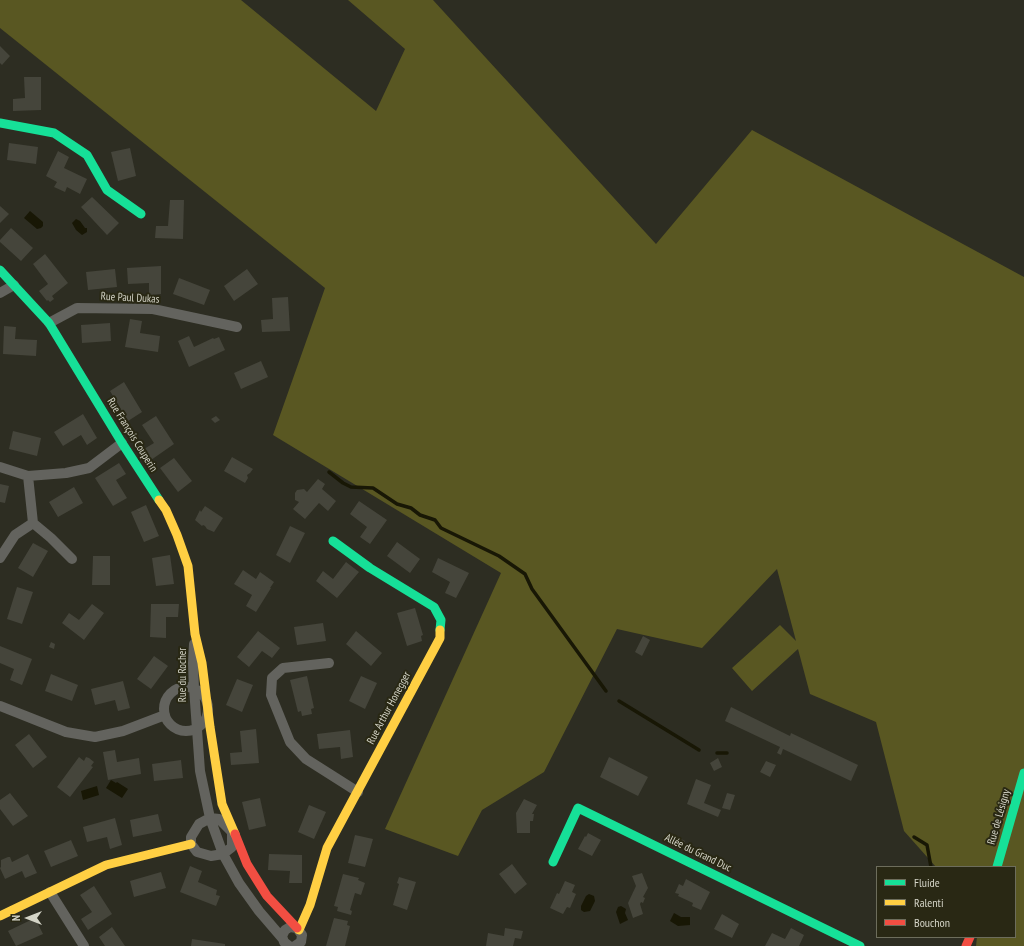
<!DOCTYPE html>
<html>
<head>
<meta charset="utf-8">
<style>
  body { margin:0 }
  #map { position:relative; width:1024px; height:946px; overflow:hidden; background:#2d2d22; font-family:"PT Sans Narrow",sans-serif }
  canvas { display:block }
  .legend { position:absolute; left:876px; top:866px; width:140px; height:72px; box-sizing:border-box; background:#292814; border:1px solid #6d6d5c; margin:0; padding:5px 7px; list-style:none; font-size:12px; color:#d4d4c7 }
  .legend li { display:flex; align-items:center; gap:8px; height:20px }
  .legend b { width:20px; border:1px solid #6d6d5c }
  .north { position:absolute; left:8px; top:898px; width:40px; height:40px; -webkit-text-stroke:3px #292814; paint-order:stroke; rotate:270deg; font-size:11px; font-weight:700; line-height:16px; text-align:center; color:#d4d4c7 }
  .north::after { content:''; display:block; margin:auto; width:14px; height:18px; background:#d4d4c7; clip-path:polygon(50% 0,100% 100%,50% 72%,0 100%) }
</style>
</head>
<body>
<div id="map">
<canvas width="1024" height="946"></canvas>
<ul class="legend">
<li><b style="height:5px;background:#16e098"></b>Fluide</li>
<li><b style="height:5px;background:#ffcf43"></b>Ralenti</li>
<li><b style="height:5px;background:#f24e42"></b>Bouchon</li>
</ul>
<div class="north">N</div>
</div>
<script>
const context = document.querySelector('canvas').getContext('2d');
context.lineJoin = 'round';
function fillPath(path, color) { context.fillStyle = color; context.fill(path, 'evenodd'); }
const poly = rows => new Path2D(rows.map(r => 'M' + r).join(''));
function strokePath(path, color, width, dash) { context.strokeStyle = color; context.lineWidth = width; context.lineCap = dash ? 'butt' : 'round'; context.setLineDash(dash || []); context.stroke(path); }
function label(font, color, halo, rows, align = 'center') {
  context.font = font + ' "PT Sans Narrow",sans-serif'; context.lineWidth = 4; context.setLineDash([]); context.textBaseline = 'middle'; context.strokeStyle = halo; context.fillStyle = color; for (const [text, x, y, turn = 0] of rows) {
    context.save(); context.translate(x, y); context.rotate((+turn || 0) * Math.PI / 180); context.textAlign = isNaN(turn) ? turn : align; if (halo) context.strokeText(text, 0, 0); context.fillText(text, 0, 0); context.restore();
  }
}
fillPath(poly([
  [0,0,241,0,376,111,405,49,348,0,433,0,656,244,752,130,1024,277,1024,946,976,946,977,937,1015,937,1015,867,936,867,904,831,876,722,810,694,798,649,752,691,732,668,780,625,796,641,777,569,702,648,617,629,544,772,482,810,458,856,385,829,501,573,273,435,325,288,0,28]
]), '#595722');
fillPath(poly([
  [30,211,43,222,43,226,41,228,37,229,24,218],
  [76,219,80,221,85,228,87,228,87,232,82,235,76,230,72,223],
  [111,780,116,783,117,782,128,789,122,798,106,788],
  [97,786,99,795,83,800,81,791],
  [589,894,594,896,595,901,590,911,584,912,581,910,581,906,586,896],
  [621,906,626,909,625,913,628,920,620,924,616,912,618,907],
  [674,913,681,917,690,917,690,925,678,926,670,921]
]), '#181705');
strokePath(poly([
  [329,472,343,483,351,487,373,488,397,504,411,508,420,515,435,520,441,528,499,556,525,574,532,589,606,691],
  [619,701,699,750],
  [717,753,727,753],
  [914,837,927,845,931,867]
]), '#181705', 3.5);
fillPath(poly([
  [0,46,10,56,2,65,0,63],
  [24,77,41,77,41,110,13,111,13,99,25,98],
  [9,143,38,147,36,164,7,160],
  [130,148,136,176,118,181,111,152],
  [58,151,69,157,64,168,87,179,80,194,67,187,65,192,54,187,57,182,46,176],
  [92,197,119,223,107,235,81,207],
  [170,200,184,200,183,239,155,238,156,226,168,226],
  [0,206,9,214,0,223],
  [11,228,33,248,21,261,0,242,0,240],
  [45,254,68,283,52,296,54,299,50,302,48,300,47,301,39,291,48,284,33,264],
  [161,266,161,294,149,295,149,283,128,284,127,268],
  [115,269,117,287,88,290,86,272],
  [247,269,258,284,234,301,224,286],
  [179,278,210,290,204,305,173,294],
  [288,297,290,331,262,332,261,320,273,319,272,298],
  [130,319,142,321,140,333,160,336,158,352,125,347],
  [110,323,111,341,82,343,81,325],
  [4,326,16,327,15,339,37,340,36,356,3,354],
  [189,336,194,347,213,338,214,339,219,337,225,350,189,367,178,341],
  [261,361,268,377,241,389,234,373],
  [124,382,142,412,128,421,110,391],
  [83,414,97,438,87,445,81,435,63,446,54,432],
  [156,416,174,444,151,460,144,449,154,443,142,425],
  [216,416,220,420,215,423,211,419],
  [13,431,41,438,37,456,9,449],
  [232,457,253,469,250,473,247,475,248,478,245,483,224,471],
  [174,458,192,481,178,492,160,468],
  [119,463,126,474,116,480,127,498,113,506,95,478],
  [318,479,325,484,322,489,336,501,328,511,319,503,305,519,293,509,299,502,295,500,295,493,297,490,304,489,307,492],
  [0,484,9,486,5,503,0,502],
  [74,487,83,503,58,517,49,502],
  [359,501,387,520,370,544,360,537,367,527,350,514],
  [146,505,159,536,144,542,131,512],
  [205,506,223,518,214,532,207,529,205,526,203,525,202,526,195,520,200,510,201,512],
  [290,526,305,533,290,563,276,555],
  [397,542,420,559,410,573,387,556],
  [33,543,48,551,33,577,18,568],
  [170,555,174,584,156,586,152,558],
  [93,556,110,556,110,585,92,585],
  [438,558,469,573,456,598,445,593,450,582,432,572],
  [346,562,359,572,337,598,316,581,323,571,333,579],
  [243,570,256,579,260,572,274,582,270,588,271,588,256,612,246,606,252,595,234,584],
  [17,587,33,592,22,624,7,619],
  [92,604,104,613,84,640,62,623,69,613,79,620],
  [151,604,179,604,178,617,166,617,166,638,150,637],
  [415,608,423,635,421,636,422,641,407,646,397,613],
  [323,623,326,641,297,645,294,627],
  [258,631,280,648,272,658,262,651,249,667,237,657],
  [356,631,382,653,371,666,346,644],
  [643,636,650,640,642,656,635,652],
  [51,642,55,644,54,649,49,647],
  [0,646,32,659,22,685,10,680,14,669,0,663],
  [154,656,168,666,151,689,137,679],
  [51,674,78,685,72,701,45,691],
  [307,676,314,708,311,709,312,714,302,716,301,711,298,712,290,680],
  [361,676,377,683,365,709,349,701],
  [237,679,253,685,242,712,226,705],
  [123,681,130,708,118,711,115,700,95,705,91,689],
  [731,707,790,736,791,733,858,765,851,781,783,749,781,755,777,753,780,747,725,721],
  [256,729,259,763,231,765,230,753,242,752,240,731],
  [350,730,353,757,341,759,340,747,319,749,317,734],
  [29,734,47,757,33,768,15,745],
  [115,750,117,762,139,758,141,774,108,780,103,752],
  [79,757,84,761,86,757,89,758,94,762,91,766,93,767,70,797,57,787],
  [609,757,648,777,638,796,600,777],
  [718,758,722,767,714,771,710,763],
  [181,760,183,778,154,781,152,764],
  [766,761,776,765,770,777,760,772],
  [696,779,711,785,704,803,721,810,718,817,687,804],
  [10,793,28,816,13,826,0,809,0,800],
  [727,793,735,795,730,810,722,808],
  [260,798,266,826,249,830,242,802],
  [524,799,537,805,532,814,534,814,533,821,530,821,530,833,517,833,516,813],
  [309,805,326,812,314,839,298,832],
  [158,814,162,831,133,837,130,820],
  [115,818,122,845,110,849,107,837,87,842,83,827],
  [588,833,601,840,592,856,578,849,585,836,586,837],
  [355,835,373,839,365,867,348,863],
  [673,835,685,841,682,848,670,842],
  [71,840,78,856,51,867,44,851],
  [28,854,37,873,25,878,22,871,5,879,0,868,1,867,1,860,8,857,10,857,12,862],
  [269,854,302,855,302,883,289,883,290,871,268,870],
  [512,864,527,884,515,894,499,874],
  [190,866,202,871,198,882,217,890,216,895,220,896,216,906,180,892],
  [161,872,166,888,134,897,130,881],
  [642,873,648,888,643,897,645,898,643,903,641,902,640,904,643,914,633,918,628,903,636,886,632,876],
  [343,874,359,878,358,880,365,883,361,895,355,893,350,910,352,911,351,915,337,911,338,907,334,906],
  [399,877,416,882,407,910,393,905,399,884,397,883],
  [686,879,710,892,701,910,692,906,693,903,678,896,679,894,675,893,679,884,683,886],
  [565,881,575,885,572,892,576,894,570,908,567,907,563,914,550,908,557,893,559,894],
  [94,886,112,914,88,930,81,919,92,912,80,895],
  [722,914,739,924,732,938,714,929],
  [35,918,43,934,16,946,8,931],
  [334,918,348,921,347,925,350,926,345,946,326,946],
  [112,927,125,946,105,946,99,937],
  [505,928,523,931,521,939,515,938,513,946,486,946,488,933,504,936],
  [791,928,804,935,799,946,765,946,772,933,785,939],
  [192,939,225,944,225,946,191,946]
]), '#45453b');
strokePath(poly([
  [0,293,14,285],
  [49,323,77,308,153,309,237,327],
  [0,467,28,476,66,473,89,468,122,443],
  [28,476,33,523,51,538,72,559],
  [0,558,15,535,33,523],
  [194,644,193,663,194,688,200,771,210,818,223,854,239,883,259,911,283,939],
  [329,663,283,668,272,678,271,695,290,742,306,759,358,792],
  '164 709a22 22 0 1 1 44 0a22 22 0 1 1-44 0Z',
  [0,706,66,732,95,737,123,731,165,715],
  [210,818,219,819,232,832,232,847,223,854,211,856,197,852,191,844,191,837,199,824,210,818],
  [50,892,84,946],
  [289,946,284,942,282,936,285,930,290,927,297,928,302,935,301,942,295,946]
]), '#63635e', 10);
strokePath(poly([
  [0,123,54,133,87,155,107,190,141,214],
  [0,270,49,323,122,443,159,500],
  [333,541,370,568,434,607,441,620,440,630],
  [553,862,578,808,860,946],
  [997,867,1024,773]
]), '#16e098', 9);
strokePath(poly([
  [159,500,166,510,177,535,188,566,195,634,202,663,210,727,222,804,235,834],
  [0,916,106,865,191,844],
  [299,930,310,905,327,848,440,638,440,630]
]), '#ffcf43', 9);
strokePath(poly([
  [235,834,247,864,267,896,297,928],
  [966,946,970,937]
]), '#f24e42', 9);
label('11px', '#d4d4c7', '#292814', [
  ["Rue Paul Dukas",130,298,3],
  ["Rue François Couperin",132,435,58],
  ["Rue du Rocher",183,675,-90],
  ["Rue Arthur Honegger",389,708,-62],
  ["Rue de Lésigny",999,817,-74],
  ["Allée du Grand Duc",698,853,26]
]);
</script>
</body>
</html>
